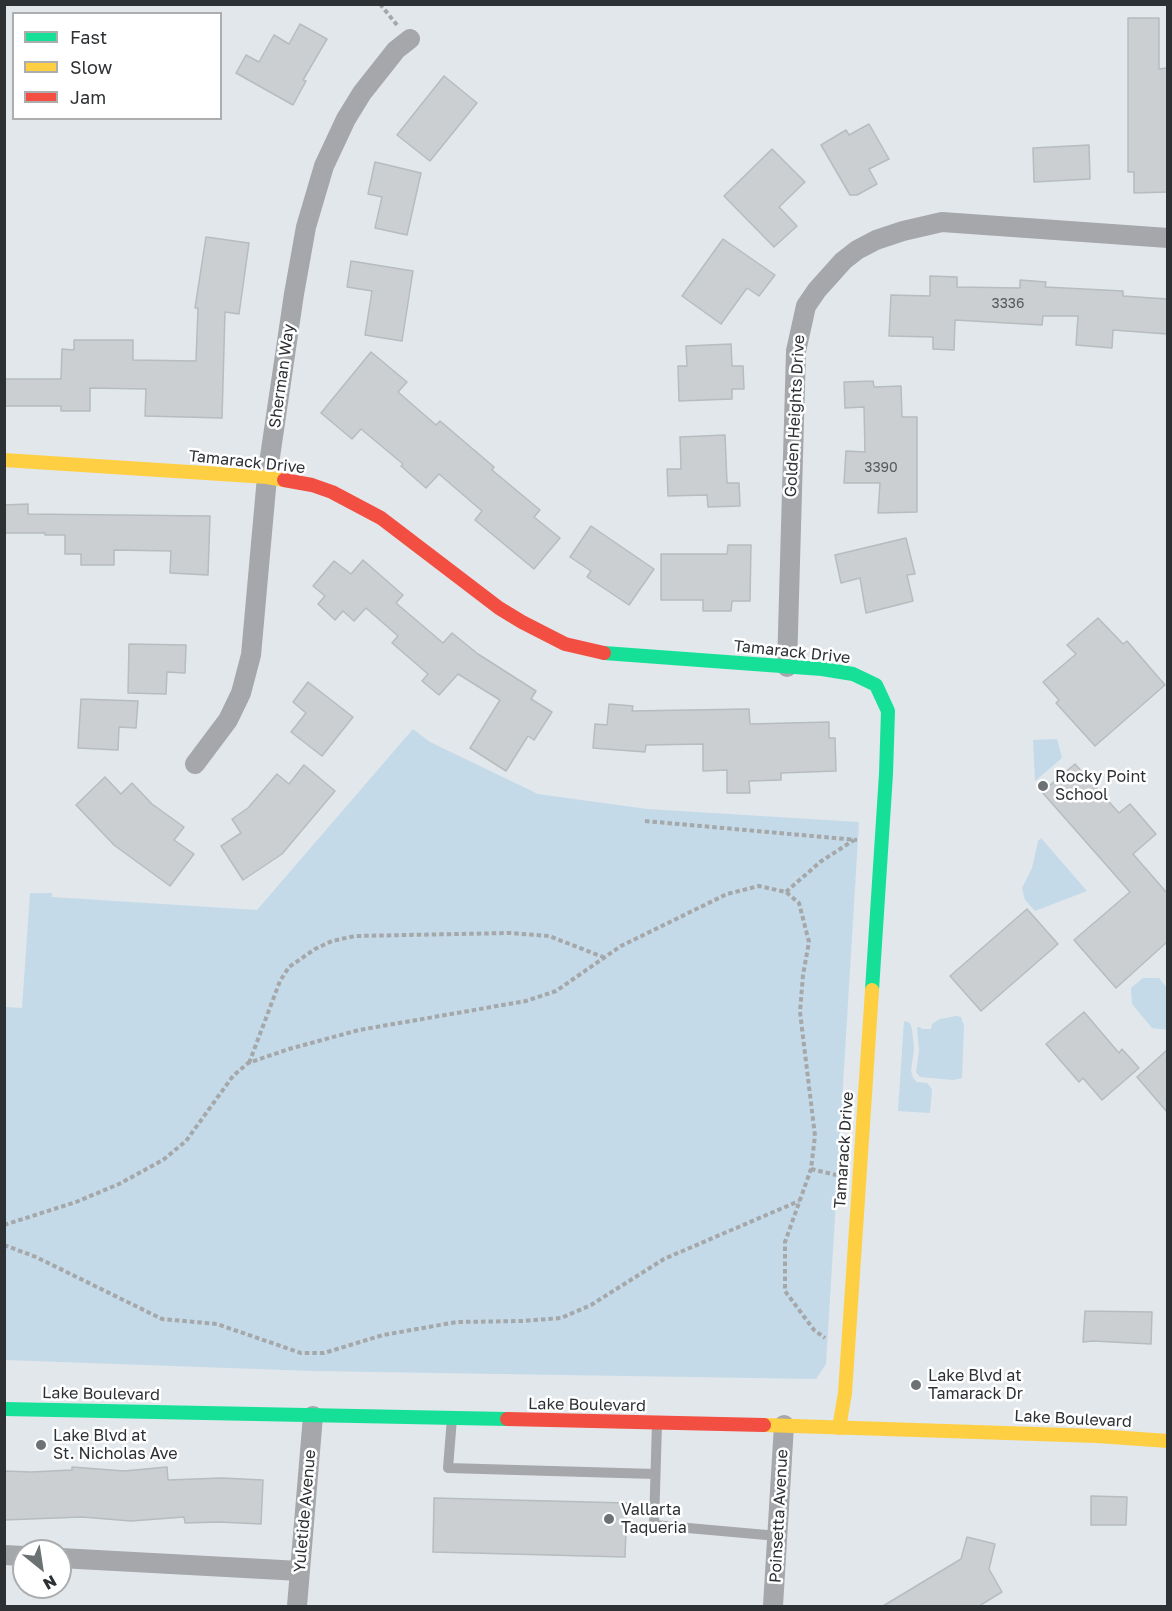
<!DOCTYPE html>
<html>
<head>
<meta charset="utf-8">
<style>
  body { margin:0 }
  #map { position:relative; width:1172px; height:1611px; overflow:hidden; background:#e1e7eb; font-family:"Golos Text",sans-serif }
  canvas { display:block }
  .frame { position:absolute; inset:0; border:6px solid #2d3134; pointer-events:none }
  .legend { position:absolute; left:12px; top:12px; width:210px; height:108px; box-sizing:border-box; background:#fff; border:2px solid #abadae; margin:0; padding:8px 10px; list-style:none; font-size:18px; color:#2d3134 }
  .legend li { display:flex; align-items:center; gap:12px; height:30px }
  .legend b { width:30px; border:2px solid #abadae }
  .north { position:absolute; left:12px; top:1539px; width:60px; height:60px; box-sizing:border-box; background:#fff; border:2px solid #abadae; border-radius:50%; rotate:150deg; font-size:16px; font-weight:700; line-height:24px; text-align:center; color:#2d3134 }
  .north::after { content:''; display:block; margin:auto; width:21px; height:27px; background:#6c7174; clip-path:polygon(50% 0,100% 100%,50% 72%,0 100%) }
</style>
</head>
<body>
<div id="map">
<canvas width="1172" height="1611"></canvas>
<div class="frame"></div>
<ul class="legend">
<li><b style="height:8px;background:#16e098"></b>Fast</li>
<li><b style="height:8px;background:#ffcf43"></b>Slow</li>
<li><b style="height:8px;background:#f24e42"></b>Jam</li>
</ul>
<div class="north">N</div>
</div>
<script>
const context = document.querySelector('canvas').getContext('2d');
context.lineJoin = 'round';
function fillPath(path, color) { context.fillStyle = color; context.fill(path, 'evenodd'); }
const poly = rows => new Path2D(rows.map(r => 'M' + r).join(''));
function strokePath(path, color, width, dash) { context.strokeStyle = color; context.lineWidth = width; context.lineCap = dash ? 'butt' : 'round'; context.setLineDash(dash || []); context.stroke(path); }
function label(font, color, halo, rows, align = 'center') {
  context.font = font + ' "Golos Text",sans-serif'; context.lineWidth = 5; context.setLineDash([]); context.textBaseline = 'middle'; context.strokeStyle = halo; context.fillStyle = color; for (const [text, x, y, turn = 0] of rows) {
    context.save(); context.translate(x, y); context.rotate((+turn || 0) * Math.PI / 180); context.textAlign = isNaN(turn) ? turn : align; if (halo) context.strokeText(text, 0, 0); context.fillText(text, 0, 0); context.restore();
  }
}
fillPath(poly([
  [413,729,430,742,538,794,647,809,859,822,826,1364,816,1379,313,1371,5,1360,5,1007,22,1008,30,893,52,893,52,897,257,910],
  [1057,739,1062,758,1035,781,1033,740],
  [1041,838,1087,891,1035,911,1025,900,1022,888,1032,868,1038,841],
  [1143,978,1159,978,1167,988,1167,1030,1152,1028,1132,1004,1131,988],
  [956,1016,961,1017,964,1026,962,1078,953,1080,920,1077,916,1072,919,1051,917,1028,920,1027,922,1029,931,1029,932,1024,940,1019],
  [904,1021,910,1023,912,1029,914,1049,911,1071,913,1078,917,1082,927,1083,932,1089,930,1113,898,1111]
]), '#c4dae8');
const building = poly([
  [1128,18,1159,18,1159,69,1167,68,1167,192,1134,193,1134,172,1128,172,1128,18],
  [300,24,327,39,303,80,306,81,293,105,236,73,246,55,259,62,274,35,289,44,300,24],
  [444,76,477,103,430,161,397,135,444,76],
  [869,124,889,159,869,169,877,184,857,195,850,195,821,145,846,130,849,135,869,124],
  [1089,145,1090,179,1034,182,1033,148,1089,145],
  [772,149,805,182,779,207,797,226,774,247,724,196,772,149],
  [375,162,421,173,407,235,375,228,382,197,368,194,375,162],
  [206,237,249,243,239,314,225,312,222,418,145,416,146,389,90,388,90,411,61,411,61,406,4,406,4,379,61,379,62,349,74,350,74,340,133,340,133,360,196,361,198,308,195,308,206,237],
  [723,239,775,275,759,296,747,288,721,324,682,296,723,239],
  [351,261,413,271,402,341,365,335,372,291,347,287,351,261],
  [930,276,957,277,957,287,1020,288,1020,280,1046,282,1045,287,1123,291,1123,296,1167,299,1167,334,1113,330,1112,348,1076,345,1078,316,1043,316,1042,325,955,320,954,350,933,349,933,337,889,336,891,295,930,296,930,276],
  [731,344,732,366,743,366,744,389,732,389,732,399,679,401,678,366,687,366,686,346,731,344],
  [371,352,407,382,398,392,436,425,440,421,494,467,492,470,540,510,534,517,560,538,534,569,475,520,482,511,439,474,426,488,401,466,403,464,361,429,352,439,321,413,371,352],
  [873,381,874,387,901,386,902,417,917,417,917,512,878,513,880,483,844,483,846,451,865,452,864,407,845,408,844,382,873,381],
  [725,435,727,483,739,483,740,506,708,507,707,495,668,496,667,469,681,469,680,437,725,435],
  [28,504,28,514,210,516,208,575,170,573,171,551,114,550,114,565,81,565,81,554,65,554,65,535,45,535,45,533,4,533,4,505,28,504],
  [591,526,654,569,629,605,587,577,591,571,570,557,591,526],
  [906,538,915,574,907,575,913,601,866,613,860,578,841,583,835,555,906,538],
  [728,545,751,545,750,601,732,601,731,611,703,611,703,600,661,600,661,554,727,554,728,545],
  [363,560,403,595,396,603,443,643,452,633,478,654,536,691,531,699,552,712,534,740,528,736,506,771,470,748,500,700,458,674,439,695,422,681,428,674,392,643,398,636,366,608,354,621,343,611,335,620,318,604,325,596,313,586,334,561,351,574,363,560],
  [1098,618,1123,644,1127,641,1165,685,1095,746,1056,703,1059,700,1043,682,1076,654,1067,645,1098,618],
  [129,644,186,645,185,673,167,672,166,694,128,693,129,644],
  [308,682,353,717,322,756,291,732,306,713,293,702,308,682],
  [81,699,138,701,136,728,119,727,118,750,78,748,81,699],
  [609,704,633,706,632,711,749,709,750,724,829,722,829,738,835,738,836,771,781,773,781,780,749,781,750,793,727,793,727,770,703,771,703,744,646,745,645,752,593,748,595,724,607,725,609,704],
  [1075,764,1119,813,1130,804,1156,834,1133,854,1167,893,1167,942,1116,988,1074,940,1130,892,1042,792,1075,764],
  [304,765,335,791,282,854,243,880,221,846,241,833,232,819,248,808,277,774,289,784,304,765],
  [105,777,121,794,132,783,152,804,184,827,174,840,194,854,170,886,114,845,76,805,105,777],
  [1027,909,1058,944,981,1011,950,976,1027,909],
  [1084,1012,1119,1053,1122,1049,1139,1068,1102,1100,1083,1078,1079,1082,1046,1044,1084,1012],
  [1167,1050,1167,1112,1137,1077,1167,1050],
  [1085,1311,1152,1312,1151,1344,1093,1341,1083,1342,1085,1311],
  [72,1467,124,1471,167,1467,168,1480,222,1478,263,1480,261,1524,219,1522,185,1523,184,1517,131,1521,82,1517,4,1520,4,1471,31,1472,72,1470,72,1467],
  [1091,1496,1127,1497,1126,1525,1091,1525,1091,1496],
  [434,1498,627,1503,625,1557,433,1552,434,1498],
  [967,1537,995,1544,989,1569,1002,1592,979,1606,883,1606,961,1559,967,1537]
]);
fillPath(building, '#cbcfd2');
strokePath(building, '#b7bcbe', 1.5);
strokePath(poly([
  [380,4,397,25],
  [645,821,857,840],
  [786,892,820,862,854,840],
  [249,1063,280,981,289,967,315,949,332,941,355,936,510,933,549,936,603,957],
  [811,1169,836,1175],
  [4,1225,76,1202,119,1184,163,1160,186,1141,233,1076,248,1063,289,1049,359,1030,526,1001,556,991,621,946,727,894,759,886,786,892,799,903,809,942,803,975,800,1012,815,1136,811,1169,785,1242,785,1291,814,1330,825,1338],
  [4,1245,36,1257,162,1319,217,1324,301,1353,324,1353,383,1335,457,1322,522,1321,561,1318,591,1305,664,1259,799,1201]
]), '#a5a7a9', 4, [4.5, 3]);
strokePath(poly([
  [452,1418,448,1468,655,1474],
  [657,1423,654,1525,778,1536]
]), '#a5a7aa', 10);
strokePath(poly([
  [787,667,796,351,806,306,817,290,843,261,857,250,876,240,903,231,942,222,1168,238],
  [195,764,228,720,241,693,251,655,267,477,294,294,306,227,324,166,346,119,362,93,396,50,410,39],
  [4,1555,24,1556],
  [60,1558,300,1571],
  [297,1606,313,1416],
  [773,1606,784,1425]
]), '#a5a7aa', 20);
strokePath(poly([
  [604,653,822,669,853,674,876,685,888,711,886,774,872,990],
  [4,1409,507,1419]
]), '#16e098', 14);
strokePath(poly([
  [4,460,267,477,284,480],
  [764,1425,1097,1436,1168,1441],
  [839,1428,845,1393,872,990]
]), '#ffcf43', 14);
strokePath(poly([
  [284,480,312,485,332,492,381,518,499,608,522,622,565,644,604,653],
  [507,1419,764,1425]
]), '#f24e42', 14);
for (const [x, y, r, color] of [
  [1043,786,6,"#6c7174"],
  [916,1385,6,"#6c7174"],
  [41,1445,6,"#6c7174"],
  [609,1519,6,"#6c7174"]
]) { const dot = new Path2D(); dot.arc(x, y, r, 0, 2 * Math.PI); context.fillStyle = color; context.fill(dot); strokePath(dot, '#fff', 2); }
label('14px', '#565a5d', null, [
  ["3336",1008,304],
  ["3390",881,468]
]);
label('16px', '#2d3134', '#fff', [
  ["Sherman Way",282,376,-82],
  ["Golden Heights Drive",795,416,-87],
  ["Tamarack Drive",247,462,6],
  ["Tamarack Drive",792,652,6],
  ["Tamarack Drive",844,1150,-86],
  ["Lake Boulevard",101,1394,1],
  ["Lake Boulevard",587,1405,1],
  ["Lake Boulevard",1073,1419,3],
  ["Yuletide Avenue",305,1511,-85],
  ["Poinsetta Avenue",779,1516,-87]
]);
label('16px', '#2d3134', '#fff', [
  ["Rocky Point",1055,777],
  ["School",1055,795],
  ["Lake Blvd at",928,1376],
  ["Tamarack Dr",928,1394],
  ["Lake Blvd at",53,1436],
  ["St. Nicholas Ave",53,1454],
  ["Vallarta",621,1510],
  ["Taqueria",621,1528]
], 'left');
</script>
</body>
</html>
